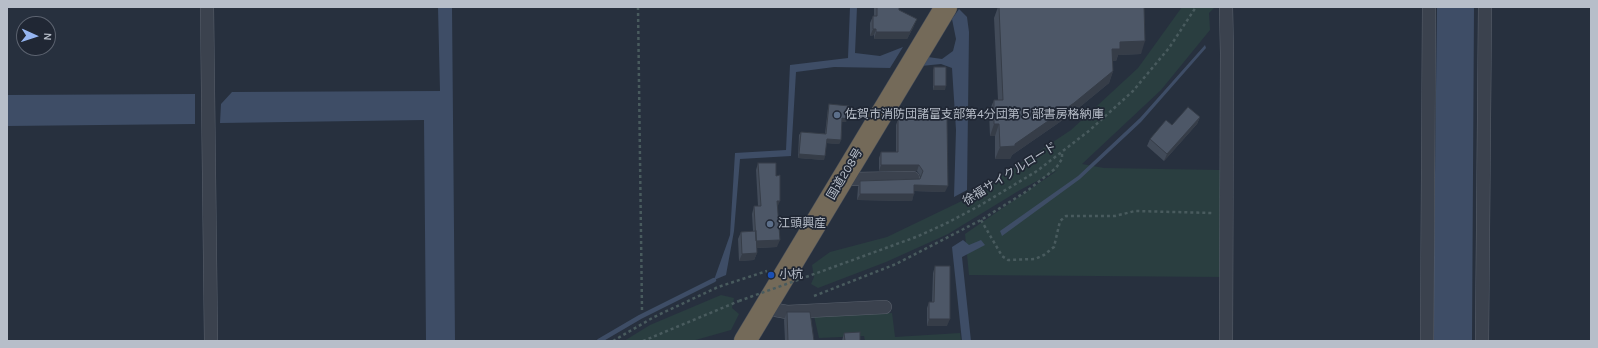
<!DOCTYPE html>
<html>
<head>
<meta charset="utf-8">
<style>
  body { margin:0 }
  #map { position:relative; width:1598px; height:348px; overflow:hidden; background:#27303e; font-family:Karla,sans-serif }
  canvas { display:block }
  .frame { position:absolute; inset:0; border:8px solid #b7bec9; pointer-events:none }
  .north { position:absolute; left:16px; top:16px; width:40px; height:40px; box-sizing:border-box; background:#202734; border:1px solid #5c6370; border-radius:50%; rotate:93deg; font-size:11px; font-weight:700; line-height:16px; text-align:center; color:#b7bec9 }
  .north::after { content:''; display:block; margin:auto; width:14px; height:18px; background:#95b5f1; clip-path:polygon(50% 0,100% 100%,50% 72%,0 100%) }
</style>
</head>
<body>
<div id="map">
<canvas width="1598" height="348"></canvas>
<div class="frame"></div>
<div class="north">N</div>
</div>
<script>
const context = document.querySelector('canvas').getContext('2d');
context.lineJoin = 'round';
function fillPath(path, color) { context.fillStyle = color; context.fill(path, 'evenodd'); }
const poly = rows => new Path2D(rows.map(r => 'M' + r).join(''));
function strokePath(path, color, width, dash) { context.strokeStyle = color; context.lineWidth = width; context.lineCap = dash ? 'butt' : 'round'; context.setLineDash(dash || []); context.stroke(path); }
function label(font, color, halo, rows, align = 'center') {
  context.font = font + ' Karla,"Noto Sans JP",sans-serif'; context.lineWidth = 3.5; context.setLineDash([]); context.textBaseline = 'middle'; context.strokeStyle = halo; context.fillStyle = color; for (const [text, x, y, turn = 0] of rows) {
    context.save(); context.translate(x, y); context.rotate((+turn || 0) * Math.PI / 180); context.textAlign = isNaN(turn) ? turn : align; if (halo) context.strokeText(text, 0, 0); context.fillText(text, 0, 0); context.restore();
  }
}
fillPath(poly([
  [1182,7,1215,7,1209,13,1210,30,1161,90,1082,164,1104,168,1221,170,1221,277,969,275,965,234,1058,170,1020,190,948,234,886,262,818,288,811,284,814,277,812,265,830,252,887,237,970,197,1071,130,1138,68],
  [721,295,734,298,732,308,739,314,731,330,692,341,624,341,650,325],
  [892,313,895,337,960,333,961,341,865,341,864,336,819,338,814,316]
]), '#2a3e40');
fillPath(poly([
  [438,7,452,7,455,341,426,341,424,120,220,123,221,104,232,92,440,91],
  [850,7,857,7,855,53,880,56,903,47,890,68,834,67,796,72,791,156,740,159,734,231,726,275,714,280,730,235,735,153,786,150,790,65,848,58],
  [1437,7,1474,7,1472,341,1433,341],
  [959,9,967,17,969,32,967,190,954,197,956,130,952,68,941,64,921,66,928,57,942,59,953,51,956,39,952,19],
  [1205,45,1206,48,1141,122,1080,179,1002,236,1000,231,1078,176,1140,118],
  [195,94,195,124,7,126,7,95],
  [963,240,969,245,981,240,985,245,962,257,971,341,962,341,952,247]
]), '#3e4d66');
strokePath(poly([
  [599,341,640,317,714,280]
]), '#3e4d66', 4.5);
const street = poly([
  [207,7,211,341],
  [845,175,853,179,913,178],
  [767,305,776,310,787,312,885,307],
  [1226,341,1227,53,1226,7],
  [1427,341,1429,7],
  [1482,341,1485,7]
]);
const highway = poly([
  [745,341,946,7]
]);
strokePath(street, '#59606c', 14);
strokePath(highway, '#464d59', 23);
strokePath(poly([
  [638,7,642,310],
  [981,220,1002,256,1008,260,1035,259,1044,255,1054,247,1060,221,1066,216,1115,216,1135,211,1213,213],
  [806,277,916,237,945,224,979,206,1037,171,1090,130,1133,91,1169,48,1196,7],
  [814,296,896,264,981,220,1027,191,1056,168,1062,159,1062,153],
  [613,341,654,317,718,287,767,271],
  [643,341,739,301]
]), '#495b5e', 2.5, [3, 3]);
strokePath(street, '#3b424e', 13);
strokePath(highway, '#746a59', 22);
strokePath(poly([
  [739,301,806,277]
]), '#495b5e', 2.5, [3, 3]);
fillPath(poly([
  [874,7,899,7,899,10,914,26,907,39,874,39,874,35,870,36,870,23,873,16,874,16],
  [998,7,1144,7,1141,54,1118,55,1116,61,1113,61,1113,71,1109,83,1070,115,1012,155,1010,159,995,159,995,136,990,136,989,112,994,100,998,100,994,18],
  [934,67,945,90,933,90,933,70],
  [829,104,846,122,842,122,841,140,839,144,826,143,824,160,798,158,799,135,801,132,825,134,828,108],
  [1200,117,1197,124,1164,161,1147,146,1150,139,1172,125],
  [898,119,945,192,914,191,912,201,857,200,858,187,860,181,920,179,921,177,917,171,879,171,879,158,881,152,896,152,896,125],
  [758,163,778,207,777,247,757,248,757,253,754,260,739,261,738,239,741,232,753,231,752,214,754,206,758,206,756,170],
  [935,266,947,326,927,326,927,308,929,302,932,302,933,273],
  [787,312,814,341,785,341,784,320],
  [844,333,860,341,842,341]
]), '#424b59');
fillPath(poly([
  [917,19,914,26,907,39,874,39,876,32],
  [873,29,876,29,874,35,870,36],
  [1145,41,1141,54,1118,55,1116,61,1108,61,1112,49,1120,42],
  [1113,71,1109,83,1070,115,1012,155,1010,159,995,159,1000,147],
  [934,86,946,86,945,90,933,90],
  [1200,117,1197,124,1164,161,1167,154],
  [842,118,848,119,846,122,841,122],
  [994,124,999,124,995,136,990,136],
  [827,139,841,140,839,144,825,143],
  [799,154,825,156,824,160,798,158],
  [881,165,919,165,917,171,879,171],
  [914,185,948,186,945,192,912,191],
  [860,194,914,194,912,201,857,200],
  [777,201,780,201,777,208],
  [780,240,777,247,754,248,756,241],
  [757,253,754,260,739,261,742,254],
  [929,319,950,319,947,326,927,326]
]), '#363d48');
const building = poly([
  [877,7,899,7,899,10,917,19,910,32,876,32,876,29,873,29,873,16,877,16,877,7],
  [999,7,1144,7,1145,41,1120,42,1120,49,1112,49,1113,71,1074,103,1015,144,1015,146,1000,147,999,124,994,124,994,100,1003,100,999,7],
  [934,67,946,67,946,86,934,86,934,67],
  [829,104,849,106,848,119,842,118,841,140,827,139,825,156,799,154,801,132,826,134,829,104],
  [1188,107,1200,117,1167,154,1150,139,1166,120,1172,125,1188,107],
  [898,119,947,119,948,186,914,185,914,194,860,194,860,181,920,179,923,171,919,165,881,165,881,152,898,152,898,119],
  [758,163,776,163,776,176,780,175,780,201,777,201,780,240,756,241,754,206,761,206,758,163],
  [756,231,757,253,742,254,741,232,756,231],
  [935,266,950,266,950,319,929,319,929,302,934,302,935,266],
  [787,312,810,312,814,341,788,341,787,312],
  [860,332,860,341,845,341,844,333,860,332]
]);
fillPath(building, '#4d5767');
strokePath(building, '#363d48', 1);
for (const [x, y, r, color] of [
  [837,115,4,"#5c6f8a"],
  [770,224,4,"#5c6f8a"],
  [771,275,4,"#1a4fb4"]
]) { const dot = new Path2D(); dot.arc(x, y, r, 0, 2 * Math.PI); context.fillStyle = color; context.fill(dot); strokePath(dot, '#202734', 1.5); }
label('12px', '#b7bec9', '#202734', [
  ["佐賀市消防団諸富支部第4分団第５部書房格納庫",845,115],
  ["江頭興産",778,224],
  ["小杭",779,275]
], 'left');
label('12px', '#b7bec9', '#202734', [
  ["国道208号",845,174,-59],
  ["徐福サイクルロード",1010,174,-32]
]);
</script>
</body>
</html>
